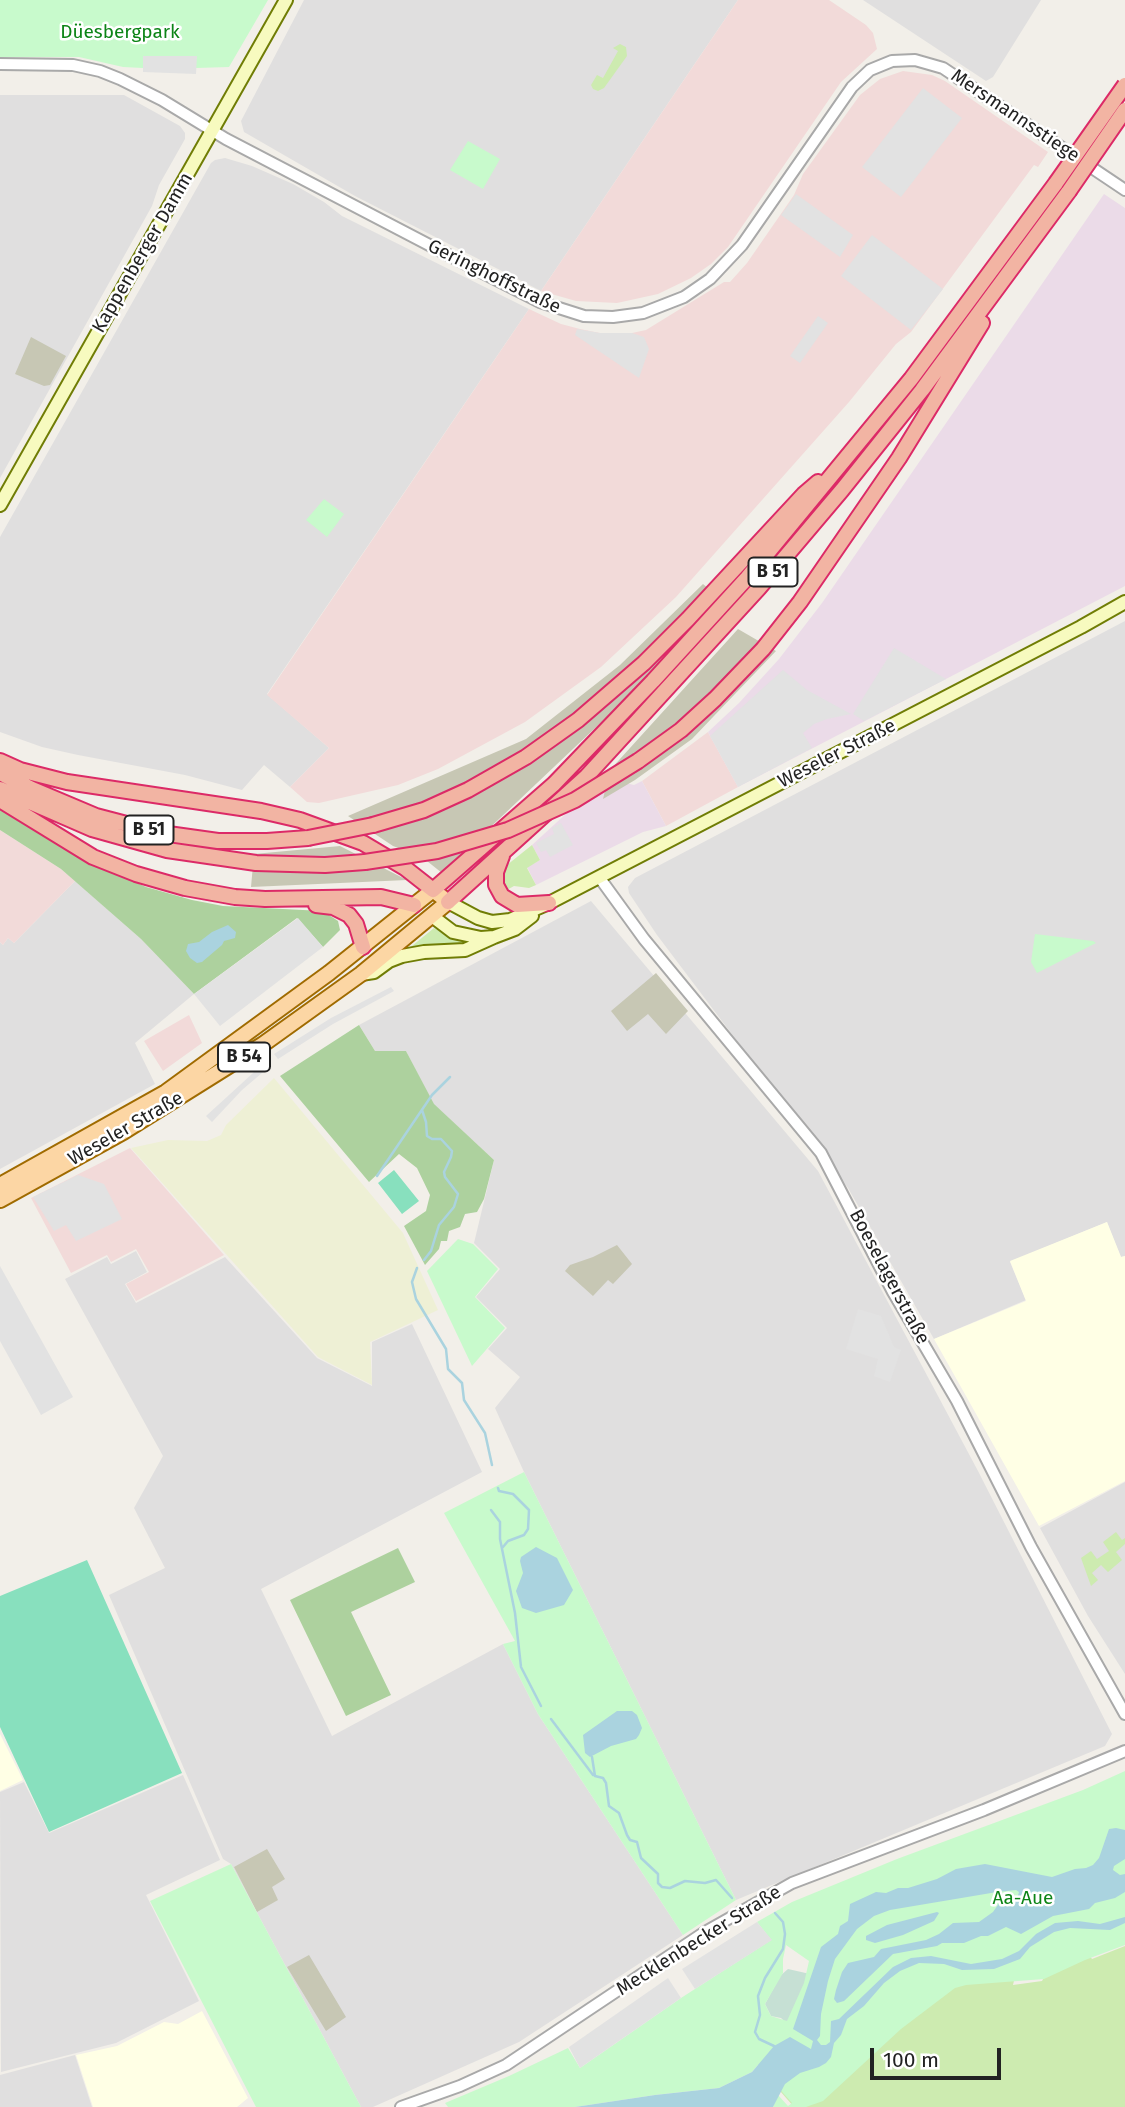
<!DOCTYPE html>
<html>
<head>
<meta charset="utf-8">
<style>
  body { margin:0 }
  #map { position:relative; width:1125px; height:2107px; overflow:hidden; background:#f2efe9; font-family:"Fira Sans",sans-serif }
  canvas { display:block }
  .scale { position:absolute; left:870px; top:2048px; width:131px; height:32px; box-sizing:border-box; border:4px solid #222; border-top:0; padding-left:9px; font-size:21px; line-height:24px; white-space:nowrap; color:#222; -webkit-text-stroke:5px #fff; paint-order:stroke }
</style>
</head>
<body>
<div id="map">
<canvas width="1125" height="2107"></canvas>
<div class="scale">100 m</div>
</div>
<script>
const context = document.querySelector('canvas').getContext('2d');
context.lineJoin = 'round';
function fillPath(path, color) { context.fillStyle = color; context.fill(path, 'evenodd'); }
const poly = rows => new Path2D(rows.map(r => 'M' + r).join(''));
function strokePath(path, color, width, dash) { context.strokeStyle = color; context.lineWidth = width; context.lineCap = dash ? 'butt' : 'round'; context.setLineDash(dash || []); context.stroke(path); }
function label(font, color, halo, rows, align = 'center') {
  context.font = font + ' "Fira Sans",sans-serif'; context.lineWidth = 5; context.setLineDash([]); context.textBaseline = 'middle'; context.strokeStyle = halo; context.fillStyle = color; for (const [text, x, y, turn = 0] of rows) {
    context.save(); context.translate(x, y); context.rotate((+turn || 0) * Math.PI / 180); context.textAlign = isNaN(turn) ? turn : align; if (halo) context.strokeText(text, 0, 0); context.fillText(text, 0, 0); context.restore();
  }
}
fillPath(poly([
  [304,0,738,0,541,291,355,196,244,132,241,121],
  [863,0,1041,0,993,77,986,81],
  [0,95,124,95,180,126,185,133,185,139,159,185,152,206,0,478],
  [225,158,252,166,293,184,324,202,342,216,529,309,267,694,329,748,290,787,264,765,242,790,185,775,78,755,42,747,0,732,0,537,211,163,215,160],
  [1125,621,1125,1256,1121,1257,1107,1222,1010,1262,1026,1300,934,1339,848,1188,657,935,629,893,628,887,635,878],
  [75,881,141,939,194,994,135,1043,155,1084,0,1169,0,942,3,945,8,938,14,943],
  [591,901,818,1171,978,1471,1112,1734,1105,1746,736,1900,524,1472,495,1408,520,1377,488,1349,507,1328,476,1297,500,1269,474,1243,494,1160,433,1104,406,1051,375,1051,359,1025],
  [136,1251,147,1272,125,1284,136,1303,225,1257,317,1358,372,1386,372,1342,412,1324,482,1472,261,1589,332,1736,503,1644,538,1714,683,1935,519,2042,373,2107,361,2107,231,1864,223,1859,109,1595,165,1568,134,1508,163,1456,65,1279,107,1257,111,1264],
  [1125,1482,1125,1674,1088,1616,1040,1528],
  [183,1775,220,1860,146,1895,199,2001,116,2043,1,2072,0,1792,24,1782,49,1833],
  [75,2055,92,2107,0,2107,0,2075]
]), '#e0dfdf');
fillPath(poly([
  [738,0,829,0,866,25,873,33,877,49,841,82,728,247,711,264,691,278,658,294,617,303,576,301,541,291],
  [903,71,932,75,945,81,1048,152,1038,167,1034,165,911,332,896,344,849,402,676,597,601,667,525,722,438,769,398,785,319,803,307,802,290,787,329,748,267,695,529,309,561,324,580,329,600,333,632,333,646,330,724,282,730,282,747,263,794,195,803,174,860,95,880,79],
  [708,732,738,787,666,826,642,781],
  [0,830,61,869,75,881,14,943,8,938,3,945,0,942],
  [189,1015,202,1043,163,1071,144,1041],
  [130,1148,224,1255,136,1301,126,1284,149,1272,136,1249,111,1262,107,1255,71,1273,31,1198]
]), '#f2dad9');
fillPath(poly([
  [1104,194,1125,208,1125,586,738,787,708,732,739,703,779,659,822,603],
  [605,778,634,785,642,781,666,826,643,832,536,885,527,867,540,860,532,845]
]), '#ebdbe8');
fillPath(poly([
  [1107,1222,1121,1257,1125,1256,1125,1481,1039,1526,934,1339,1026,1301,1010,1261],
  [0,1734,23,1780,0,1791],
  [202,2011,248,2098,237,2107,93,2107,76,2055,117,2046,164,2022,178,2024]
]), '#ffffe5');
fillPath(poly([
  [31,337,66,356,50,385,44,386,15,374],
  [703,584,720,598,649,677,442,873,422,857,393,846,348,816,526,739,620,665],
  [738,629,776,651,692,739,635,780,603,799,610,770],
  [340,846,407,880,251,887,254,854],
  [656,973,688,1011,666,1034,648,1014,627,1031,611,1011],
  [617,1245,632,1264,613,1284,608,1280,593,1296,565,1271,570,1265,593,1257],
  [267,1849,285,1879,272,1887,278,1900,257,1912,234,1867],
  [309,1955,346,2017,326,2031,287,1967]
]), '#c7c7b4');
fillPath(poly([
  [274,1078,403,1233,438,1310,370,1342,372,1385,318,1357,131,1148,168,1140,207,1141,221,1135,226,1125]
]), '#eef0d5');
fillPath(poly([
  [620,44,626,47,627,56,604,88,598,91,593,89,591,85,597,75,603,78,618,51,613,48],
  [532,845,540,860,527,868,536,885,529,888,514,886,505,891,502,886,502,869],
  [434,928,456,939,473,943,407,950],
  [1116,1532,1122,1540,1125,1538,1125,1544,1116,1552,1122,1560,1108,1572,1101,1565,1092,1573,1098,1580,1091,1586,1081,1558,1091,1551,1097,1559,1109,1551,1103,1542],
  [1125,1923,1125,1927,1111,1933,1095,1936,1088,1941,1085,1949,1092,1959,1125,1946,1125,2107,794,2107,780,2091,800,2073,819,2067,826,2063,847,2019,864,2006,884,1983,900,1971,919,1963,944,1964,962,1970,994,1969,1020,1959,1030,1947,1054,1932,1070,1928,1110,1930],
  [1047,1947,1057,1953,1042,1981,1013,1985,1016,1972,1039,1956]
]), '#cdebb0');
fillPath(poly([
  [0,806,84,859,146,887,192,900,223,906,323,911,338,921,340,930,323,947,297,918,194,994,141,939,61,869,0,830],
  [359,1025,375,1051,406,1051,434,1104,494,1160,484,1199,477,1212,465,1214,460,1227,449,1231,447,1241,441,1241,439,1249,425,1265,404,1226,426,1211,430,1195,417,1168,399,1154,369,1182,280,1076],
  [398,1548,415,1582,351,1612,391,1695,346,1716,290,1600]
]), '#add19e');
fillPath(poly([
  [788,1969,810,1974,793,2029,781,2018,771,2016,765,2004,780,1976]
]), '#c6e0d4');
fillPath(poly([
  [0,0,268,0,229,67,196,68,196,56,144,56,143,68,123,67,79,57,0,57],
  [468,141,500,159,483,189,450,170],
  [324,499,344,514,327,537,306,520],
  [1035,934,1093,941,1096,943,1037,973,1031,962],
  [458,1239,473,1244,498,1269,475,1297,505,1328,472,1366,427,1271],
  [524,1472,736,1900,683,1935,538,1714,503,1644,515,1641,444,1513],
  [1125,1771,1125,1945,1085,1960,1044,1979,966,1985,955,1988,901,2029,823,2101,806,2107,773,2107,778,2095,788,2106,792,2103,758,2065,752,2072,719,2088,655,2095,575,2107,448,2107,445,2103,509,2076,568,2048,580,2068,681,1998,771,1940,757,1922,792,1902,897,1859,1083,1790],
  [786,1945,809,1961,804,1983,787,2021,771,2016,765,2004,783,1973,783,1959],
  [231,1864,361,2107,256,2107,150,1901]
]), '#c8facc');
fillPath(poly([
  [394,1170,419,1201,402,1214,378,1183],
  [87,1560,182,1773,49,1832,0,1727,0,1596]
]), '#88e0be');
fillPath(poly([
  [143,56,197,56,196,74,143,72],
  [923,88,962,118,901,197,862,167],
  [796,194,853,235,840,257,781,215],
  [872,235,943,289,911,330,841,276],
  [818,316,828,323,800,363,790,356],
  [577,329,600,333,632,333,644,337,649,349,639,378,575,335],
  [894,648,946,679,864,721,853,714],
  [783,670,807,690,851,714,827,719,814,724,803,733,812,748,738,787,710,736],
  [561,823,573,845,550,857,546,850,541,852,536,843,554,834,552,828],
  [298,918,323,947,220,1026,194,994],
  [391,987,394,991,333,1024,278,1059,274,1054,331,1018],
  [264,1063,269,1067,242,1090,212,1122,206,1116],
  [78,1175,104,1184,122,1219,76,1241,66,1225,54,1231,33,1197],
  [0,1266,73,1397,41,1415,0,1341],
  [858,1309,881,1316,894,1347,901,1350,890,1382,874,1376,878,1359,846,1349],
  [757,1922,772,1940,695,1989,682,1969],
  [668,1978,681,1998,580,2068,569,2047]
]), '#e2e2e2');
fillPath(poly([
  [228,925,236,932,235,938,224,941,222,945,202,962,197,963,190,958,186,951,188,944,199,942,212,932],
  [536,1547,557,1558,573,1590,564,1605,536,1613,522,1608,516,1591,523,1573,520,1561,521,1557],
  [617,1711,632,1711,637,1715,642,1728,639,1735,636,1739,611,1746,590,1757,585,1753,583,1735],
  [1116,1828,1125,1830,1125,1859,1114,1866,1113,1870,1120,1875,1125,1874,1125,1892,1115,1898,1095,1903,1089,1909,1053,1916,1021,1934,1006,1927,988,1936,981,1936,964,1943,942,1943,937,1946,893,1954,844,2001,837,2003,834,1999,836,1990,842,1972,848,1963,874,1957,881,1949,926,1940,939,1934,953,1923,979,1922,993,1912,1000,1902,1017,1899,1019,1892,1016,1890,997,1892,890,1910,874,1916,857,1929,835,1959,828,1981,821,2014,820,2036,817,2040,821,2045,826,2045,830,2042,831,2021,839,2019,893,1967,911,1958,931,1956,971,1964,1002,1959,1019,1951,1036,1934,1055,1923,1078,1921,1100,1924,1125,1917,1125,1923,1110,1930,1070,1928,1054,1932,1030,1947,1020,1959,994,1969,962,1970,944,1964,919,1963,900,1971,884,1983,864,2006,847,2019,841,2035,834,2043,831,2057,826,2063,819,2067,800,2073,785,2084,773,2107,575,2107,655,2095,719,2088,752,2072,774,2046,790,2037,811,2049,813,2041,793,2029,821,1947,838,1934,840,1926,848,1921,850,1904,876,1892,886,1893,898,1888,908,1888,937,1879,956,1869,985,1864,1052,1877,1075,1869,1086,1868,1093,1865,1099,1858,1109,1829],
  [937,1912,939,1913,934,1921,903,1935,875,1943,866,1940,866,1936,887,1925]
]), '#aad3df');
strokePath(poly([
  [422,1110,426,1122,427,1136,432,1139,441,1139,452,1151,451,1157,444,1172,445,1177,458,1194,454,1207,439,1225,431,1251,424,1260],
  [377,1176,432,1095,450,1077],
  [417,1268,412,1282,416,1299,446,1349,448,1369,462,1383,464,1400,485,1433,492,1465],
  [498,1488,499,1491,513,1494,529,1510,528,1529,524,1535,508,1541,503,1547],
  [491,1510,500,1522,500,1539,515,1613,521,1667,541,1706],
  [551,1719,593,1775],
  [592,1757,595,1776,603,1778,606,1783,609,1806,619,1813,627,1835,630,1840,637,1842,641,1858,658,1874,658,1883,662,1887,670,1888,685,1881,705,1883,716,1880,732,1898],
  [774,2046,759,2039,755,2032,760,2015,758,1996,765,1978,783,1949,785,1934,783,1922,775,1913]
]), '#aad3df', 2.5);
const tertiary = poly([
  [0,64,73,65,100,71,120,79,162,100,226,139,481,272,540,302,584,316,613,317,643,313,684,297,710,279,742,245,852,87,870,70,892,61,915,60,943,68,1125,190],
  [599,877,644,939,821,1153,893,1292,957,1401,1031,1547,1125,1714],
  [401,2107,460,2086,506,2065,705,1932,792,1883,984,1810,1125,1751]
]);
const secondary = poly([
  [0,505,286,0],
  [448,902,478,918,492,922,510,920,549,903,1081,627,1125,602],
  [432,916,453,932,481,938,494,937,515,929,532,916],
  [361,974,374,972,389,961,402,956,424,952,465,950,494,937]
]);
const primary = poly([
  [0,1185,166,1092,329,973,433,890,448,902,361,974,262,1045,123,1132,0,1200]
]);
const trunk = poly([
  [0,761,20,770,67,782,261,811,300,820,363,843,405,868,433,890,554,784,653,681,747,578,911,379,1056,183],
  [638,761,681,730,715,699,763,649,800,602,899,458,982,323],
  [0,773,32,789,96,816,161,833,218,841,267,841,308,838],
  [0,789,92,829,167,850,256,863,325,865,365,862],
  [0,800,93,857,136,874,185,888,235,897,265,899,381,897,414,905],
  [373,825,424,810,468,790,526,757,578,720,644,663,688,619,804,494,818,482],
  [502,856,496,872,496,885,502,896,517,905,549,903],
  [448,902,586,777,759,588,842,490,922,390,1069,191],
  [316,905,333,907,349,915,356,924,363,947]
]);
strokePath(tertiary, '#a9a9a9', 14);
strokePath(secondary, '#707d05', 16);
strokePath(primary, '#a06b00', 18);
strokePath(trunk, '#dc2a67', 18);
strokePath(tertiary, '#fff', 10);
strokePath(secondary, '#f7fabf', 12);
strokePath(primary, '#fcd6a4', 14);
strokePath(trunk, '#f2b4a3', 14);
const trunkBridge = poly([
  [1056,183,1125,85],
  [1069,191,1125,110],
  [308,838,373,825],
  [365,862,437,851,508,830,575,800,638,761]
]);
strokePath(trunkBridge, '#dc2a67', 18, []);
strokePath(trunkBridge, '#f2b4a3', 14);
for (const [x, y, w] of [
  [773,572,49],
  [149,830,49],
  [244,1057,52]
]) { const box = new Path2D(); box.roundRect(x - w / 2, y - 14.5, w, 29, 5); context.fillStyle = '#fff'; context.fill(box); strokePath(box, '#222', 2); }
label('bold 18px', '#222', null, [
  ["B 51",773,572],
  ["B 51",149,830],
  ["B 54",244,1057]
]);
label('19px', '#0c8416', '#fff', [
  ["Düesbergpark",120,33],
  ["Aa-Aue",1023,1899]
]);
label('19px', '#222', '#fff', [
  ["Mersmannsstiege",1015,116,34],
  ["Kappenberger Damm",143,253,-60],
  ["Geringhoffstraße",494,277,26],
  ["Weseler Straße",837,754,-27],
  ["Weseler Straße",126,1129,-30],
  ["Boeselagerstraße",889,1277,62],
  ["Mecklenbecker Straße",699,1941,-32]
]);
</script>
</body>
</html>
